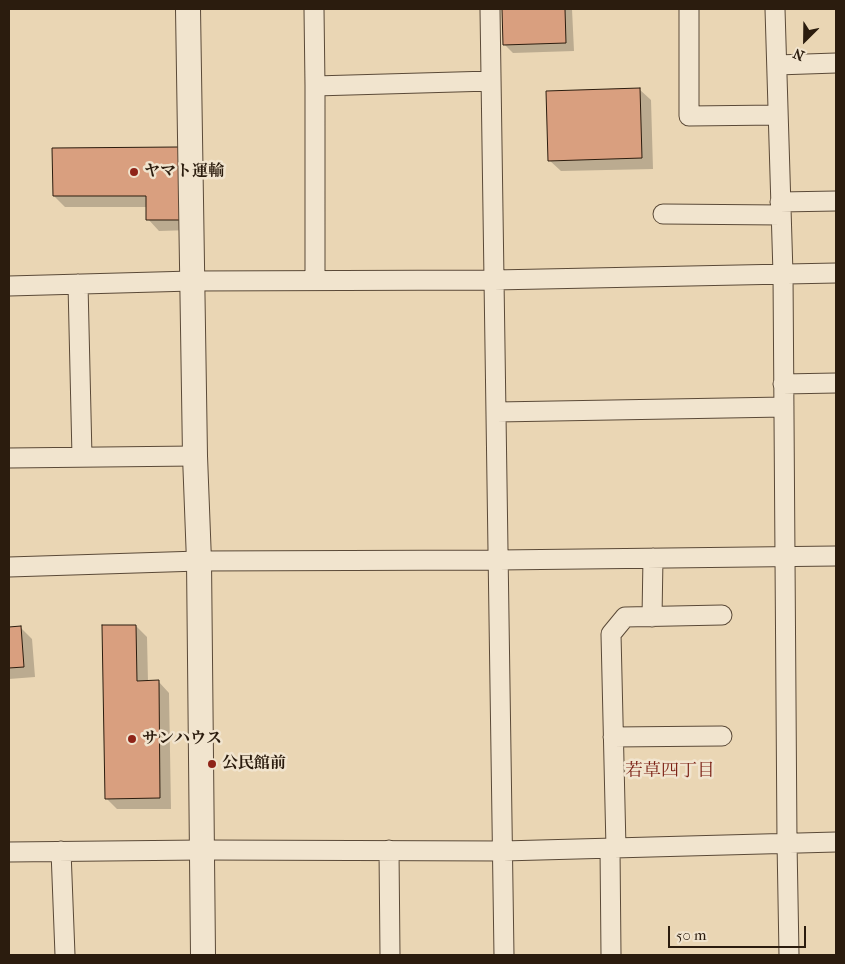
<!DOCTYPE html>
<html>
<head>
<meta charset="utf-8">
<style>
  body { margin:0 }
  #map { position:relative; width:845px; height:964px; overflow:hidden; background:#ead6b4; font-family:"IM FELL French Canon",serif }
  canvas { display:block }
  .frame { position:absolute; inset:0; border:10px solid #2b1c0e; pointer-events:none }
  .north { position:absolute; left:780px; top:15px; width:50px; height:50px; -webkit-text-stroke:4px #f1e4ce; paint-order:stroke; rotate:203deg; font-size:14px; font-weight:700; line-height:20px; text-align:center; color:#2b1c0e }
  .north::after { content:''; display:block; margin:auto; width:18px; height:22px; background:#2b1c0e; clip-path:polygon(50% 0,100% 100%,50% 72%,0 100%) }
  .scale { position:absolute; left:668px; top:926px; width:138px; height:22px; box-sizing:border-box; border:2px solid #2b1c0e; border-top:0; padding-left:6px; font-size:15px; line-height:18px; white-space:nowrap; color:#2b1c0e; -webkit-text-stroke:4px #f1e4ce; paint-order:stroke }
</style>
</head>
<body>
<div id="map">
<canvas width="845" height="964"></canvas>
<div class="frame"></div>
<div class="north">N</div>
<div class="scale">50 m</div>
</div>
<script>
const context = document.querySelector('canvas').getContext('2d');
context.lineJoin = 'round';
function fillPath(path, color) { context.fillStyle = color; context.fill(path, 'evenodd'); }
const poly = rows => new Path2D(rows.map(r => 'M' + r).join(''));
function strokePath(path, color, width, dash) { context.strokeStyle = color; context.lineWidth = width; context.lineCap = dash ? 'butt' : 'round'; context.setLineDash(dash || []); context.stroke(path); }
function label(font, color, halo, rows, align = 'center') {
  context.font = font + ' "IM FELL French Canon","Noto Serif JP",serif'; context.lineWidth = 5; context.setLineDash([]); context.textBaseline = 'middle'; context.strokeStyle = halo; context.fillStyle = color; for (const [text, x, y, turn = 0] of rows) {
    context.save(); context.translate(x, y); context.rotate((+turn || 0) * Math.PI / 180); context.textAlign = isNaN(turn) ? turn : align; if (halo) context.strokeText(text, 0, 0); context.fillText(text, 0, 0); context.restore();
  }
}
fillPath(poly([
  [503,9,572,9,574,51,513,53,504,44],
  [639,89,651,100,653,169,561,171,549,160],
  [179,148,191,230,159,231,148,219,147,207,65,207,54,196],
  [136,626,147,637,148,682,158,681,169,693,171,809,117,809,106,798],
  [9,628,21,628,32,639,35,677,9,679]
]), '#0003');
const building = poly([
  [502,9,565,9,566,43,503,45,502,9],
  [640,88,642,158,548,161,546,91,640,88],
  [179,147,180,220,146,220,146,196,53,196,52,148,179,147],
  [102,625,136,625,137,681,159,680,160,798,105,799,102,625],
  [21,626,24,667,9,668,9,627,21,626]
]);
fillPath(building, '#d99f7f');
strokePath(building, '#2b1c0e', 1);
const minor = poly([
  [314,9,315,86,315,280],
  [490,9,504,955],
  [689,9,689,116,778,115],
  [775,9,783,274,787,842,789,955],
  [777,65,836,63],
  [315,86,491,81],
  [780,202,836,201],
  [663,214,781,215],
  [78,284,82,457],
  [9,286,192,281,494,280,836,273],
  [783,384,836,383],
  [497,412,784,407],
  [9,458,195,456],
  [9,567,199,561,499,560,836,556],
  [652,617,653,558],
  [613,737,722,736],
  [610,848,611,955],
  [616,848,611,634,625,617,722,615],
  [389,850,390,955],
  [61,851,65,955],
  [9,852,202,850,503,851,836,842]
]);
const tertiary = poly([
  [188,9,195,456,199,561,203,955]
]);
strokePath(minor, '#5b4a38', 21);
strokePath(tertiary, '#5b4a38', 26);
strokePath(minor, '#f1e4ce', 19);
strokePath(tertiary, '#f1e4ce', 24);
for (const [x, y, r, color] of [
  [134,172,5,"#8f2418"],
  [132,739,5,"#8f2418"],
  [212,764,5,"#8f2418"]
]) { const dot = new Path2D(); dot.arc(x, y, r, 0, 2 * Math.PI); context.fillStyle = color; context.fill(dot); strokePath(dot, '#f1e4ce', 2); }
label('bold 16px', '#2b1c0e', '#f1e4ce', [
  ["ヤマト運輸",144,172],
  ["サンハウス",142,739],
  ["公民館前",222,764]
], 'left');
label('18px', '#7a1f14', '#f1e4ce', [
  ["若草四丁目",670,772]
]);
</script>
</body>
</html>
